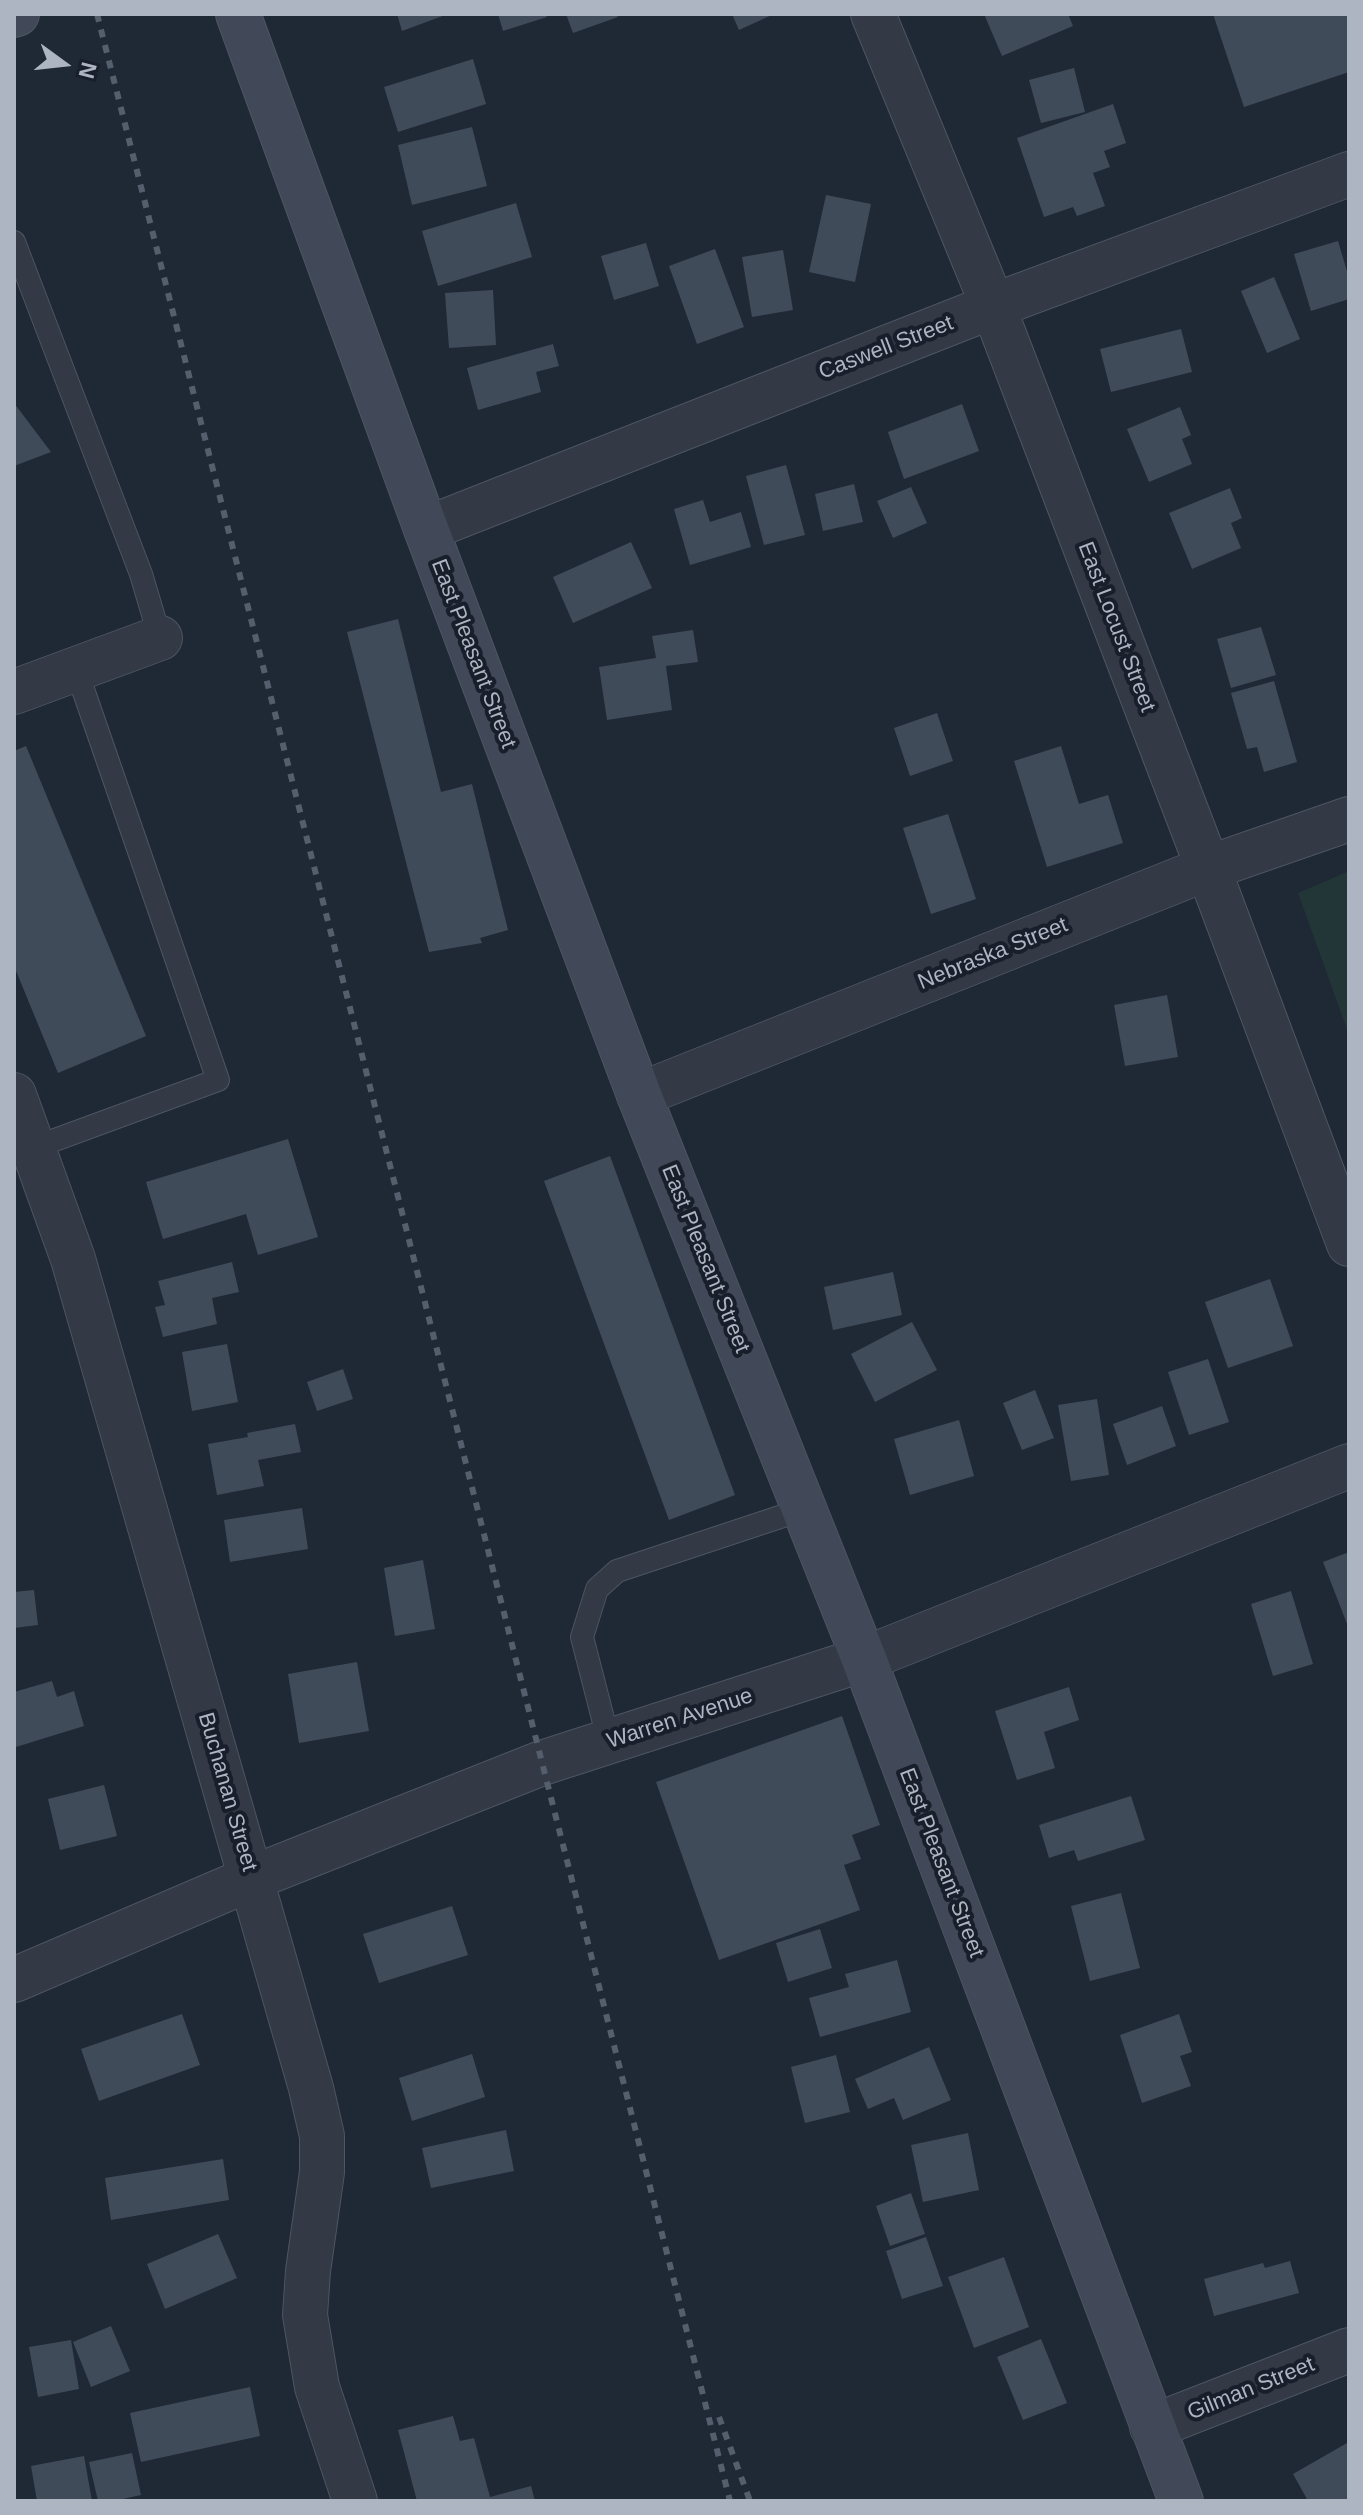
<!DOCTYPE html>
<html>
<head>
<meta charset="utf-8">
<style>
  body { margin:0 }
  #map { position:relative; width:1363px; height:2515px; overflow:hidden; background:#1f2835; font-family:Arial,sans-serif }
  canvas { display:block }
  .frame { position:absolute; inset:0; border:16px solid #adb5c3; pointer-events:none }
  .north { position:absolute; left:24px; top:24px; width:80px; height:80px; -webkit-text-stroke:6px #181f2a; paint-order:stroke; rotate:105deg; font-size:22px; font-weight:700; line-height:32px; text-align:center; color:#adb5c3 }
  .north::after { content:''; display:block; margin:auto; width:28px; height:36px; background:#adb5c3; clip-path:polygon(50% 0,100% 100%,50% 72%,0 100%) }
</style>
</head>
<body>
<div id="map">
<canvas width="1363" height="2515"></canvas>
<div class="frame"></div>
<div class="north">N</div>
</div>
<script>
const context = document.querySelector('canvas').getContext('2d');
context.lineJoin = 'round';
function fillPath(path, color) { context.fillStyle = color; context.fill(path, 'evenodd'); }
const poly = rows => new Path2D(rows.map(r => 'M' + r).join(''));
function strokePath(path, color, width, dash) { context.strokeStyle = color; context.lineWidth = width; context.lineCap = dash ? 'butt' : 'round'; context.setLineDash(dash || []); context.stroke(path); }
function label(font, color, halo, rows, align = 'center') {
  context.font = font + ' Arial,sans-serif'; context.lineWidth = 8; context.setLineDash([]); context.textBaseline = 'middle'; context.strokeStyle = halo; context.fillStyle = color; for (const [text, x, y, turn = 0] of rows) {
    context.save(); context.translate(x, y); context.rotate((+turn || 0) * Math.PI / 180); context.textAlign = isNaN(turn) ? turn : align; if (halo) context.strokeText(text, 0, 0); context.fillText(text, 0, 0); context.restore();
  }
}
fillPath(poly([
  [1349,871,1349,1035,1298,893]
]), '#223537');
fillPath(poly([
  [397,14,448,14,402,31],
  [498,14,545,14,547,17,503,31],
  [566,14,616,14,618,17,573,33],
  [732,14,774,14,739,30],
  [984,14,1068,14,1073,26,1002,56],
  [1213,14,1349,14,1349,72,1244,107],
  [473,59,486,104,398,132,384,87],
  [1074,68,1085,112,1041,123,1029,80],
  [1113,104,1126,143,1104,151,1110,167,1093,173,1105,206,1077,216,1073,207,1044,217,1017,138],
  [472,127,487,186,412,205,398,145],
  [826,195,871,204,855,282,809,272],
  [516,203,532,257,438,286,422,231],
  [1338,241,1349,278,1349,299,1311,311,1294,254],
  [646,243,659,286,614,300,601,256],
  [715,249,744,327,697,344,669,266],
  [783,250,793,310,752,317,742,257],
  [1274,277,1300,339,1267,353,1241,291],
  [493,290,496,345,449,348,445,293],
  [1181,329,1192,372,1111,392,1100,349],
  [553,344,559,366,536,372,541,392,478,410,467,368],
  [14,403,51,452,14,466],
  [962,404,979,451,904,479,888,432],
  [1180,407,1191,435,1182,439,1192,464,1149,482,1127,429],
  [786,465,805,535,764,545,746,476],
  [854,484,863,522,823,531,815,494],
  [911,487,927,523,893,538,877,501],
  [1230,488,1242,518,1231,523,1241,548,1192,569,1169,513],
  [703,500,710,522,741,512,751,547,690,565,674,509],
  [631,542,652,588,573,623,553,577],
  [398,619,441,792,472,784,508,930,480,938,482,943,429,952,347,632],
  [1261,627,1276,675,1231,688,1217,639],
  [693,630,698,662,666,666,672,710,607,720,599,667,656,658,652,636],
  [1274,681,1297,762,1264,772,1257,747,1247,749,1231,693],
  [937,713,953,761,910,776,894,728],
  [26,746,146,1036,58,1073,14,966,14,751],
  [1061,746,1079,804,1108,795,1123,843,1047,867,1014,761],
  [948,814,976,899,931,914,903,828],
  [1167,995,1178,1057,1125,1066,1114,1005],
  [288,1139,318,1237,258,1255,246,1214,163,1239,146,1182],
  [610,1156,735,1495,669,1520,544,1181],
  [232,1262,239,1292,212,1298,217,1324,163,1337,155,1307,165,1305,158,1281],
  [893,1272,902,1315,833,1330,824,1287],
  [1270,1279,1293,1346,1228,1368,1205,1302],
  [912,1322,937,1370,875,1402,851,1354],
  [227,1344,238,1402,192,1411,182,1352],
  [1208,1359,1229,1422,1189,1435,1168,1372],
  [343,1369,353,1399,317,1411,307,1382],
  [1035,1390,1054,1438,1022,1450,1003,1403],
  [1097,1399,1109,1475,1071,1481,1058,1405],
  [1162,1406,1176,1446,1127,1465,1113,1424],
  [959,1420,974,1476,910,1495,894,1439],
  [295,1424,301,1452,258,1460,264,1486,217,1495,208,1444,248,1437,247,1433],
  [302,1508,308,1549,230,1562,224,1520],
  [1349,1552,1349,1629,1323,1562],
  [423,1560,435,1629,395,1636,384,1568],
  [34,1590,38,1625,14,1628,14,1592],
  [1291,1591,1313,1664,1273,1676,1251,1604],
  [357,1662,369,1731,299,1743,288,1674],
  [52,1681,57,1697,74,1691,84,1726,16,1747,14,1692],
  [1069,1687,1079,1720,1044,1732,1055,1768,1017,1780,995,1711],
  [842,1716,880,1825,852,1835,861,1859,844,1865,860,1910,719,1960,656,1782],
  [104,1785,117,1836,60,1850,48,1799],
  [1131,1796,1145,1840,1078,1861,1074,1850,1049,1858,1039,1825],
  [1121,1893,1140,1968,1090,1981,1071,1906],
  [452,1906,468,1955,379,1983,363,1934],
  [820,1929,832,1968,788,1982,776,1943],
  [897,1960,911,2012,820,2037,809,1998,849,1987,845,1974],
  [182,2014,200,2065,99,2101,81,2049],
  [1179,2014,1192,2052,1180,2056,1191,2086,1142,2103,1120,2035],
  [929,2047,951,2100,903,2120,894,2098,868,2109,855,2079],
  [472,2054,485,2097,412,2121,399,2078],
  [836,2055,850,2112,805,2123,791,2067],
  [506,2130,514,2171,431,2188,422,2148],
  [968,2133,979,2190,923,2202,911,2145],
  [223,2159,229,2200,111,2220,105,2178],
  [911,2193,925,2234,890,2246,876,2206],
  [218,2234,237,2278,165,2309,147,2264],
  [926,2237,943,2286,902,2299,886,2251],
  [1004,2257,1029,2327,974,2348,948,2277],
  [1290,2261,1299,2293,1214,2316,1204,2279,1263,2263,1265,2268],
  [111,2326,130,2371,91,2387,73,2342],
  [1041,2339,1067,2403,1023,2420,997,2357],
  [71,2340,79,2389,38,2397,29,2347],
  [250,2387,260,2436,141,2462,130,2413],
  [453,2416,460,2441,474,2438,490,2497,531,2486,535,2501,417,2501,398,2430],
  [1347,2443,1349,2501,1308,2501,1293,2474],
  [132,2453,141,2495,114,2501,98,2501,89,2462],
  [84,2456,92,2501,37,2501,31,2466]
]), '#404b5a');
const lane = poly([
  [14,242,141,574,160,638],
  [33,1148,218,1080,76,669],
  [609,1742,582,1637,597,1589,617,1571,804,1509]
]);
const street = poly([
  [873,14,993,306,1208,868,1349,1244],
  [426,529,993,306,1349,174],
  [14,692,160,638],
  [14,1095,73,1259,311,2088,322,2136,322,2172,308,2271,305,2315,317,2387,355,2501],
  [639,1095,1208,868,1349,819],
  [14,1980,252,1878,542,1763,864,1659,1349,1466],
  [1152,2427,1349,2350]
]);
const secondary = poly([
  [238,14,426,529,639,1095,864,1659,1181,2501],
  [14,15,17,14]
]);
strokePath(lane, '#4d5561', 24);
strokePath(street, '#4d5561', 46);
strokePath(secondary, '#4d5561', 46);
strokePath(lane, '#333a46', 22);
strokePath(street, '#333a46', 44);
strokePath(secondary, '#414959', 44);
strokePath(poly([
  [97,14,730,2501],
  [719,2417,750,2501]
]), '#555e6d', 6, [8, 8]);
label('22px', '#adb5c3', '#181f2a', [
  ["Caswell Street",886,348,-21],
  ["East Locust Street",1116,627,69],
  ["East Pleasant Street",473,654,69],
  ["Nebraska Street",993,954,-22],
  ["East Pleasant Street",705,1259,68],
  ["Warren Avenue",680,1719,-18],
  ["Buchanan Street",227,1792,74],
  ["East Pleasant Street",941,1863,69],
  ["Gilman Street",1251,2389,-22]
]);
</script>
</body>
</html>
